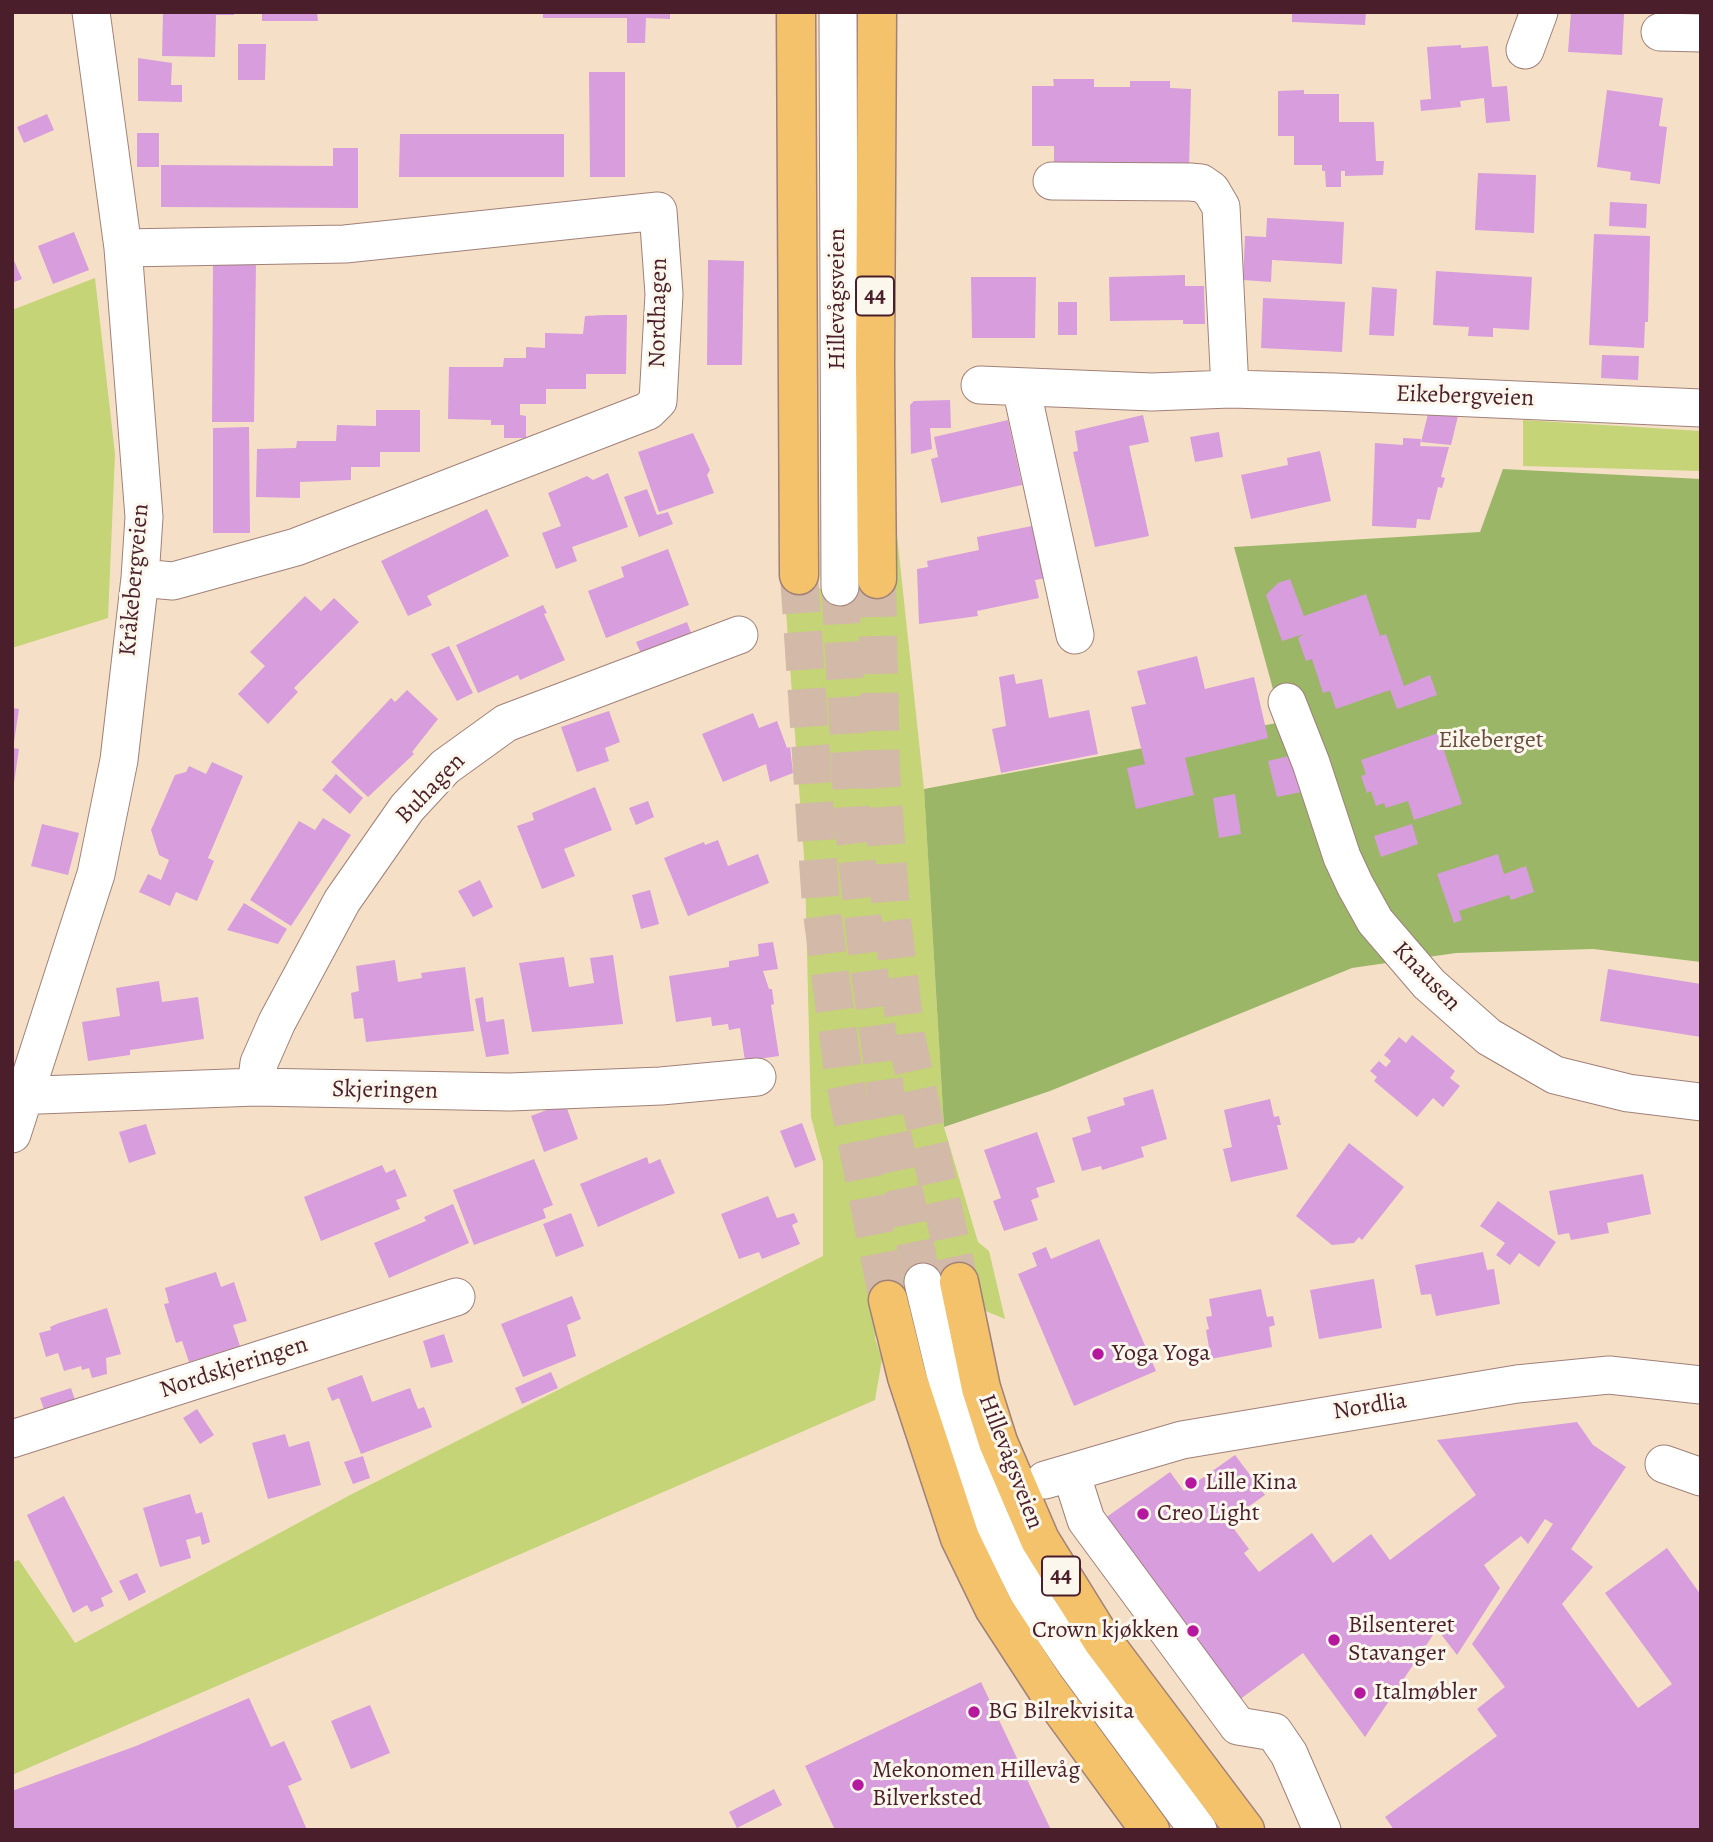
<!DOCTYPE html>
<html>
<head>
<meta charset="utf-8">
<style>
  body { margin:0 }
  #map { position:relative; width:1713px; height:1842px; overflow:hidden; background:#f5e0c7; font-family:Alegreya,serif }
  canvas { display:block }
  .frame { position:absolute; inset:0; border:14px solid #4a1f2b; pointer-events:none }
</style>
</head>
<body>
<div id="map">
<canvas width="1713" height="1842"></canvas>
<div class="frame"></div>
</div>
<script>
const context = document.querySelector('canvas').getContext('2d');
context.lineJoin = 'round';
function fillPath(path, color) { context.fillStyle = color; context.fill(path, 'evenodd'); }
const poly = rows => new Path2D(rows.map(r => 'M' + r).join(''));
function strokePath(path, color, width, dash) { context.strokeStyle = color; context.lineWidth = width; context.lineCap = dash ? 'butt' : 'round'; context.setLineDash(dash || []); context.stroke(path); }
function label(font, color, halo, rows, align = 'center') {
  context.font = font + ' Alegreya,serif'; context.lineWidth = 6; context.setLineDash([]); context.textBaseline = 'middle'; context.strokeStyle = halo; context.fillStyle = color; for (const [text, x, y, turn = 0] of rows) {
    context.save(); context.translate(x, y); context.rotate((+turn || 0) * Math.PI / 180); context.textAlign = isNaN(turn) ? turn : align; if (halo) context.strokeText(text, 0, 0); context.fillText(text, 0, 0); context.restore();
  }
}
fillPath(poly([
  [95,278,115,454,108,618,12,648,12,310],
  [1523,420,1701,431,1701,471,1523,466],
  [897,535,924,789,944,1127,978,1242,989,1251,1005,1319,918,1283,903,1290,879,1318,875,1338,882,1359,875,1400,12,1775,12,1562,19,1560,75,1643,352,1494,823,1256,823,1162,811,1117,805,870,781,544,810,584,825,591,851,593,866,589,894,559]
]), '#c4d476');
fillPath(poly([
  [1503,469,1701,479,1701,962,1593,949,1456,953,1352,968,1050,1091,944,1127,924,789,1282,722,1234,547,1480,532]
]), '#9bb667');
fillPath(poly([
  [163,12,234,12,234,15,216,15,215,57,162,56],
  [262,12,317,12,318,21,262,21],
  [543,12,670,12,670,19,646,18,645,43,627,43,627,18,543,18],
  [1292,12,1366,12,1365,25,1292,22],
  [1571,12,1624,14,1622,55,1568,52],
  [238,44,266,44,265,80,238,80],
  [1461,45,1461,48,1488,46,1492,87,1507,86,1510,121,1486,123,1484,98,1460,101,1461,107,1421,111,1420,100,1431,99,1427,47],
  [138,58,172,63,171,85,182,85,182,102,138,101],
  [589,72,625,72,625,177,590,177],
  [1053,79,1094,79,1094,87,1130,87,1130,81,1170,81,1170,88,1191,89,1189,170,1054,169,1054,146,1032,146,1032,86,1054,86],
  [1304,90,1304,94,1339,94,1339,122,1374,122,1376,161,1384,161,1383,175,1345,176,1345,171,1341,171,1341,187,1326,187,1325,171,1322,171,1322,165,1294,165,1294,136,1278,136,1278,91],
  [1607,90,1663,98,1659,126,1667,127,1660,184,1630,180,1631,172,1597,167],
  [47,114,54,130,24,143,17,127],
  [137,133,159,133,159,167,137,167],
  [400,134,564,134,564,177,399,177],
  [333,148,358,148,358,208,161,207,161,165,333,166],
  [1478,173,1536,175,1534,233,1475,230],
  [1610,202,1647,204,1646,228,1609,226],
  [1267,218,1344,222,1342,264,1272,260,1271,282,1243,280,1245,236,1266,237],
  [74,232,89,270,53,284,38,246],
  [1594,234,1650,236,1648,322,1645,322,1644,348,1589,345],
  [12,256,22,279,12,283],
  [213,258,256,259,254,422,212,422],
  [708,260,744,261,742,365,707,365],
  [1436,271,1532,277,1529,330,1493,328,1493,337,1468,336,1469,327,1433,325],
  [1185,275,1185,286,1204,286,1205,324,1183,324,1183,320,1110,321,1109,277],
  [971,277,1036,277,1035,338,972,338],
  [1372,287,1397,289,1394,336,1369,335],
  [1263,298,1345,302,1342,352,1261,348],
  [1058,302,1077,302,1077,335,1058,335],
  [605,315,627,315,626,374,586,374,586,389,546,389,546,404,520,404,520,415,526,416,526,438,504,438,504,425,491,425,491,420,448,419,449,367,503,367,504,358,526,358,526,347,545,348,545,333,583,334,585,316],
  [1602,355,1639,356,1638,380,1601,378],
  [950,400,951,428,930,428,932,449,911,454,910,405,914,401],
  [376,410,420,410,420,452,380,452,380,467,351,467,351,480,300,482,300,498,256,497,257,449,296,448,297,441,336,441,337,425,376,426],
  [1428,414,1458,416,1451,445,1421,442],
  [1143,415,1149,442,1129,446,1149,536,1095,547,1073,452,1078,451,1075,431],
  [1008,420,1022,485,941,503,931,459,938,457,934,437],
  [249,427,250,533,213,533,213,428],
  [1219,432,1223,457,1195,462,1190,437],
  [693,433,710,470,707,475,714,493,659,512,638,452],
  [1403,438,1421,439,1420,446,1449,447,1441,477,1445,478,1442,488,1438,487,1430,520,1417,519,1416,528,1372,526,1375,443,1403,445],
  [1320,451,1331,501,1251,519,1241,475,1288,465,1287,458],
  [608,473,628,527,572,547,577,561,556,569,542,533,561,526,548,493,587,476,593,480],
  [647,489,657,515,668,512,673,524,639,537,624,497],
  [487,509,509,556,427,596,432,605,408,616,381,561],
  [1042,524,1052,577,1035,580,1039,598,977,611,978,616,919,624,917,569,928,567,927,561,979,550,977,537],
  [668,549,689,605,606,638,588,591,624,577,621,567],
  [1290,579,1304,616,1366,594,1380,636,1386,634,1404,686,1430,675,1437,695,1397,709,1390,690,1336,709,1330,691,1323,693,1312,659,1306,661,1298,638,1304,634,1282,641,1266,595,1278,583],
  [305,596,321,611,334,598,359,622,294,688,298,692,268,724,238,694,265,666,250,652],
  [543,605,547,613,544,614,565,660,520,680,518,675,478,693,456,645],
  [687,622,693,638,643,658,636,642],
  [449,646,473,693,457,701,431,654],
  [1197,656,1205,689,1254,677,1268,738,1185,758,1194,795,1136,809,1127,768,1145,764,1131,707,1146,704,1137,671],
  [1014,674,1016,684,1042,679,1049,718,1089,710,1098,754,1001,773,992,729,1006,726,999,677],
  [407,690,438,719,412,752,414,754,368,797,331,762,391,698,395,702],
  [12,708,19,709,14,742,12,742],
  [609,711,620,742,605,748,609,761,577,772,561,727],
  [753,713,759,728,777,721,787,748,790,747,793,773,770,782,766,764,723,782,702,734],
  [1438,733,1462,804,1414,820,1408,801,1386,808,1384,803,1376,806,1371,791,1367,793,1361,776,1366,774,1361,760],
  [12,748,19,749,14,783,12,783],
  [1302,753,1311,790,1277,797,1268,761],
  [212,762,243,776,208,858,214,861,197,901,176,892,170,906,139,892,148,874,161,880,169,860,159,855,151,830,175,775,186,772,189,766,206,774],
  [336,774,363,798,350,814,322,790],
  [595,787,612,830,564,849,575,876,542,889,517,826,534,820,532,813],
  [1235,794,1241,834,1219,838,1213,798],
  [648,801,654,817,636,825,629,808],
  [323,818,351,835,291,926,250,900,299,821,315,830],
  [42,824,79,833,68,875,31,866],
  [1412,824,1418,844,1381,857,1374,836],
  [718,840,728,866,758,854,769,883,688,916,664,858,704,842,705,845],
  [1498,854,1504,874,1526,866,1534,892,1511,900,1509,895,1459,911,1462,920,1454,923,1437,874],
  [480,880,493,907,473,917,458,891],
  [650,890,659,924,641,929,632,895],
  [244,903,287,929,278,944,227,930],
  [773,942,778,969,763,971,769,989,772,989,774,1004,771,1005,779,1056,745,1061,740,1028,729,1030,728,1024,712,1026,711,1017,676,1022,669,976,729,967,729,961,759,956,758,944],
  [613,955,623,1024,532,1032,519,963,564,957,569,987,594,983,590,958],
  [395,960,398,982,422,978,421,973,465,967,474,1031,366,1042,363,1018,354,1019,351,993,359,991,356,966],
  [1608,969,1701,984,1701,1037,1600,1021],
  [159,981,162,1002,198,997,204,1039,130,1050,130,1055,88,1061,82,1022,120,1016,116,988],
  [483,997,486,1022,504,1019,509,1054,486,1057,475,999],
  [1412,1035,1455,1071,1450,1078,1460,1086,1443,1107,1433,1098,1417,1117,1374,1081,1377,1077,1370,1071,1379,1061,1386,1067,1391,1061,1384,1055,1399,1037,1406,1043],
  [1153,1089,1167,1139,1141,1147,1144,1157,1102,1170,1101,1166,1082,1171,1072,1138,1091,1132,1087,1117,1125,1105,1123,1098],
  [1270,1099,1274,1117,1279,1116,1281,1125,1277,1125,1288,1169,1231,1182,1223,1149,1232,1147,1224,1110],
  [565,1103,578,1139,544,1152,531,1116],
  [802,1123,816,1160,795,1168,780,1131],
  [146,1124,156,1154,129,1163,119,1132],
  [1037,1132,1055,1182,1036,1188,1039,1197,1031,1200,1038,1220,1004,1231,993,1201,1001,1198,984,1150],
  [1349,1143,1404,1187,1362,1240,1359,1237,1354,1243,1332,1245,1296,1216],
  [647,1157,649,1164,660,1159,675,1193,598,1227,580,1184],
  [534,1159,553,1205,543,1209,546,1218,474,1245,453,1190],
  [382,1165,386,1173,395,1169,407,1196,396,1200,400,1209,321,1241,304,1197],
  [1643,1174,1651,1214,1607,1223,1609,1233,1571,1240,1569,1233,1558,1235,1549,1191],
  [768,1196,777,1218,794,1213,798,1222,792,1225,800,1244,762,1259,759,1252,739,1259,721,1214],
  [1498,1201,1556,1242,1539,1267,1519,1253,1510,1265,1496,1255,1505,1243,1480,1226],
  [453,1204,469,1243,389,1278,374,1243,426,1221,424,1217],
  [571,1213,584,1246,556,1257,543,1224],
  [1099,1239,1156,1371,1074,1406,1018,1274,1037,1266,1032,1253,1046,1247,1051,1259],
  [1483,1252,1487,1270,1494,1269,1500,1304,1436,1316,1431,1294,1421,1295,1415,1265],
  [216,1272,221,1287,234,1282,247,1321,233,1325,240,1346,189,1362,182,1341,176,1343,164,1304,169,1303,165,1288],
  [1374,1279,1382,1328,1319,1339,1310,1290],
  [1261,1289,1267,1317,1273,1316,1275,1325,1269,1327,1272,1347,1211,1359,1206,1330,1209,1329,1206,1317,1212,1316,1209,1299],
  [572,1296,581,1319,567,1325,576,1356,523,1377,501,1324],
  [107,1308,121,1354,106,1358,107,1374,92,1378,89,1368,82,1370,81,1366,64,1371,58,1353,46,1357,39,1333,51,1330,50,1327,59,1323],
  [444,1334,453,1362,431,1368,423,1341],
  [551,1372,558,1388,522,1404,515,1388],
  [362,1375,372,1402,410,1388,418,1409,424,1407,432,1427,361,1454,339,1398,332,1401,327,1388],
  [71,1388,77,1406,46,1415,40,1398],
  [197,1409,214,1435,200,1444,183,1418],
  [1577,1422,1593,1445,1626,1467,1571,1549,1593,1567,1562,1604,1638,1708,1672,1684,1605,1593,1667,1548,1701,1595,1701,1830,1394,1830,1385,1817,1497,1736,1477,1709,1505,1687,1472,1644,1553,1524,1545,1519,1528,1544,1521,1536,1484,1565,1500,1588,1457,1655,1437,1629,1365,1737,1303,1653,1239,1700,1101,1521,1170,1472,1184,1491,1235,1455,1265,1495,1228,1521,1249,1549,1244,1553,1259,1572,1312,1533,1333,1563,1371,1534,1390,1560,1476,1495,1437,1440],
  [285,1434,289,1447,309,1441,321,1485,268,1499,252,1443],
  [363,1456,370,1478,353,1484,344,1462],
  [190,1494,196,1514,202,1512,210,1542,202,1545,200,1536,186,1540,191,1558,160,1567,143,1508],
  [64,1496,113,1592,101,1598,104,1606,91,1612,87,1605,73,1613,27,1515],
  [137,1573,146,1592,129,1601,119,1581],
  [981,1682,1051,1830,835,1830,805,1766],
  [249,1698,271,1747,284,1741,302,1780,288,1786,307,1830,12,1830,12,1791,136,1746],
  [370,1705,390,1753,351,1769,331,1721],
  [774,1789,782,1805,737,1828,729,1812]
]), '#d79ddc');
strokePath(poly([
  [840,587,853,823,865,938,889,1116,923,1282]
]), '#d3b9a8', 37, [37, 18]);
strokePath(poly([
  [799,575,821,906,843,1071,888,1300],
  [877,579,881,772,891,912,906,1036,959,1282]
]), '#d3b9a8', 38, [38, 19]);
const minor = poly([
  [838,12,840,587],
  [1660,32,1701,33],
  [1525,50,1539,12],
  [1052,181,1190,182,1201,183,1211,190,1221,207,1230,389],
  [123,248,345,244,658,211,664,294,658,401,648,411,296,547,173,581,140,578],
  [980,385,1152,392,1230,389,1335,392,1701,408],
  [1021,387,1075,635],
  [1287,702,1311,763,1342,857,1355,885,1375,921,1429,984,1489,1037,1555,1075,1628,1093,1701,1102],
  [256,1087,259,1063,277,1022,342,901,407,808,445,767,506,723,739,635],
  [12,1096,256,1087,510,1092,661,1086,757,1077],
  [12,1134,96,874,119,760,140,578,144,517,123,248,91,12],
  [923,1282,965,1456,990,1518,1031,1598,1076,1664,1198,1830],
  [12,1439,456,1297],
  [1664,1464,1701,1477],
  [1071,1473,1086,1520,1238,1726,1274,1732,1289,1754,1322,1830],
  [1045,1480,1182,1440,1517,1384,1609,1375,1701,1385]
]);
const major = poly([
  [796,12,799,575],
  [877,12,875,364,877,579],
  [959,1282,981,1388,998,1442,1040,1540,1102,1640,1245,1830],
  [888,1300,907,1377,960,1538,994,1608,1046,1688,1150,1830]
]);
strokePath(minor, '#a08079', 39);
strokePath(major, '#a08079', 41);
strokePath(minor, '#fff', 37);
strokePath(major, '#f3c26a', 38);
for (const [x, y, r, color] of [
  [1098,1354,7,"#b5179e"],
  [1191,1483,7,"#b5179e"],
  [1143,1514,7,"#b5179e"],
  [1193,1631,7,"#b5179e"],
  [1334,1640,7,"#b5179e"],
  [1360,1693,7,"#b5179e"],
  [974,1712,7,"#b5179e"],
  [858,1785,7,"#b5179e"]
]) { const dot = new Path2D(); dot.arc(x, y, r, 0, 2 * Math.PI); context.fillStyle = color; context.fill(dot); strokePath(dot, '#fbf7ec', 2.5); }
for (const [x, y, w] of [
  [875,296,38],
  [1061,1576,38]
]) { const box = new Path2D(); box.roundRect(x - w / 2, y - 19.5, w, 39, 5); context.fillStyle = '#fbf7ec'; context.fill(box); strokePath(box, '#4a1f2b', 2); }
label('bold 23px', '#4a1f2b', null, [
  ["44",875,296],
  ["44",1061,1576]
]);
label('24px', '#4a1f2b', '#fbf7ec', [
  ["Hillevågsveien",838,299,-90],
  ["Nordhagen",659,313,-89],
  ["Eikebergveien",1465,397,2],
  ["Kråkebergveien",135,580,-85],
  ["Buhagen",431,789,-46],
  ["Knausen",1426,977,46],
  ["Skjeringen",385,1091,1],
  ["Nordskjeringen",234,1368,-18],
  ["Nordlia",1370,1407,-9],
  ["Hillevågsveien",1010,1462,69]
]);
label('24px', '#684c3e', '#fbf7ec', [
  ["Eikeberget",1491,741]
]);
label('24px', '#4a1f2b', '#fbf7ec', [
  ["Yoga Yoga",1112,1354],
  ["Lille Kina",1205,1483],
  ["Creo Light",1157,1514],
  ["Bilsenteret",1348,1626],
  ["Stavanger",1348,1654],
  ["Crown kjøkken",1179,1631,"right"],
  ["Italmøbler",1374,1693],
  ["BG Bilrekvisita",988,1712],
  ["Mekonomen Hillevåg",872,1771],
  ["Bilverksted",872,1799]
], 'left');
</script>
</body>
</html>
